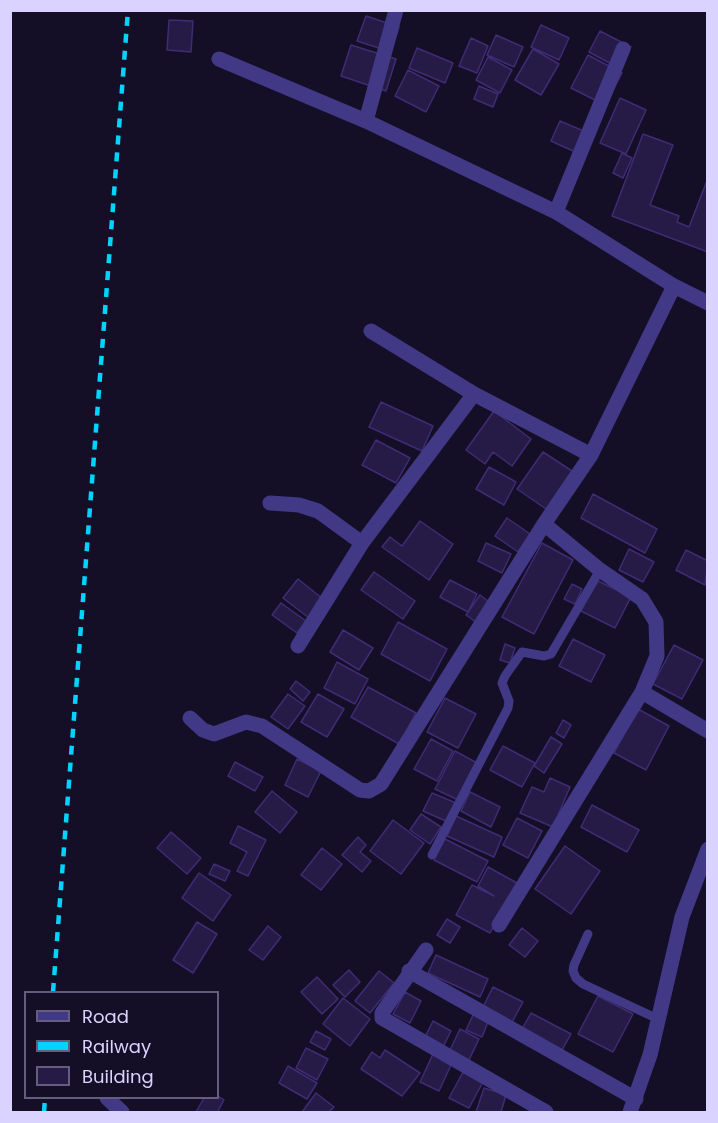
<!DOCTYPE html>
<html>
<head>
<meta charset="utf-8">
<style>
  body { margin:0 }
  #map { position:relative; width:718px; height:1123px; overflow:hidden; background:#140e26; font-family:Poppins,sans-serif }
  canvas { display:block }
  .frame { position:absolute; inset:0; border:12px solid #dbd3ff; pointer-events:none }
  .legend { position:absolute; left:24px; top:991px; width:195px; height:108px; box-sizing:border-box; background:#140e26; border:2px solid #645d7d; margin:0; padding:8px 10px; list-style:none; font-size:18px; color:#dbd3ff }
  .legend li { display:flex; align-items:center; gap:12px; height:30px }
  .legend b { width:30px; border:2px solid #645d7d }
</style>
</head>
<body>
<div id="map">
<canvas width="718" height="1123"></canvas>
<div class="frame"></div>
<ul class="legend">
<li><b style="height:8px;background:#413986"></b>Road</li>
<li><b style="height:8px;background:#00d3fe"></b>Railway</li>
<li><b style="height:16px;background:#261a47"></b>Building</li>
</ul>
</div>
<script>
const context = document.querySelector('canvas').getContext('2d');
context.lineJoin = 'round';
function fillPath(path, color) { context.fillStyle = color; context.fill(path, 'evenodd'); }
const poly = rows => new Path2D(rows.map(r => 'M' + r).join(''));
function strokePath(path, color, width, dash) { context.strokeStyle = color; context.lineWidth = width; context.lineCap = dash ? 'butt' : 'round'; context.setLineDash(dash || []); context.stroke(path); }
const building = poly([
  [366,16,399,27,391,52,357,41,366,16],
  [169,20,193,21,191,52,167,50,169,20],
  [541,25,569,38,559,60,531,47,541,25],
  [600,31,631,47,619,68,589,52,600,31],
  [496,35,523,47,514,67,487,55,496,35],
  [471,38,488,46,477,73,459,66,471,38],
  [351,45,396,59,386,91,341,76,351,45],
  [417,48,453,63,445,83,409,68,417,48],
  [533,49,559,64,541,95,515,80,533,49],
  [588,55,622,73,605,105,571,88,588,55],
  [488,57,512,70,500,93,476,80,488,57],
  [408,70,439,86,426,112,395,96,408,70],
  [479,86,498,94,493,107,474,99,479,86],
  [620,98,646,110,626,154,600,143,620,98],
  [560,121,593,135,584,156,551,141,560,121],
  [643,134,673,145,650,205,679,216,677,222,689,227,708,178,708,252,612,216,643,134],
  [622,153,632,158,623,178,613,173,622,153],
  [381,402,433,426,422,451,369,427,381,402],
  [494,411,531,439,512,466,493,452,485,464,466,450,494,411],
  [376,440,410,458,396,483,362,465,376,440],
  [543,452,572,471,546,509,517,489,543,452],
  [489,467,516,482,504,505,476,489,489,467],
  [593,494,657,529,645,553,581,518,593,494],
  [507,518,530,534,518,552,495,536,507,518],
  [420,521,453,544,429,580,382,547,390,537,402,546,420,521],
  [486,543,511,554,502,573,478,561,486,543],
  [542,543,573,560,534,634,502,617,542,543],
  [629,549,654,562,643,582,619,570,629,549],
  [686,550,708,561,705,585,676,570,686,550],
  [374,572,415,601,403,619,361,590,374,572],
  [298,579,323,599,309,618,283,598,298,579],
  [450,580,477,594,468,612,440,597,450,580],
  [596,580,631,597,615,628,581,611,596,580],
  [572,584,582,589,575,604,564,599,572,584],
  [480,595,492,604,477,623,466,615,480,595],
  [281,603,306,621,297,633,272,615,281,603],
  [398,622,447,649,430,681,381,654,398,622],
  [343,630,373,648,359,670,330,652,343,630],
  [573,639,605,655,591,682,559,666,573,639],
  [505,644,515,648,510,663,500,660,505,644],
  [674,645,703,660,682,699,653,684,674,645],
  [337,662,368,679,355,704,324,688,337,662],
  [296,681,310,692,303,701,290,689,296,681],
  [368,687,416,713,399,744,351,717,368,687],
  [288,694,305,706,288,729,271,717,288,694],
  [318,694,344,709,327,737,301,722,318,694],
  [445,698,476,714,458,748,427,732,445,698],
  [638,709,669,726,646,770,614,753,638,709],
  [563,720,571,725,564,738,556,733,563,720],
  [551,737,562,744,544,773,534,766,551,737],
  [431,739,453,751,437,781,414,769,431,739],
  [503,746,535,763,522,787,490,770,503,746],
  [455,751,477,763,458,800,435,789,455,751],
  [297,759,321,771,308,797,285,785,297,759],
  [235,762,263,777,255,791,228,776,235,762],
  [550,778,570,787,553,827,520,813,532,787,544,792,550,778],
  [272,791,297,812,280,833,255,812,272,791],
  [470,792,500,807,491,827,461,811,470,792],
  [432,793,456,803,448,822,423,811,432,793],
  [592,805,639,830,627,852,581,827,592,805],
  [421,814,441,827,430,844,410,830,421,814],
  [456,816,502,837,494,857,447,836,456,816],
  [517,818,542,831,528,858,503,845,517,818],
  [393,820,424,843,401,874,370,851,393,820],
  [238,826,266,840,248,876,237,871,247,852,230,843,238,826],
  [171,832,201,858,187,874,157,848,171,832],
  [358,837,366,845,360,852,371,861,362,872,342,855,358,837],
  [445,839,488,861,477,882,434,860,445,839],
  [565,846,600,871,571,914,535,889,565,846],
  [322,848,342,864,321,890,301,875,322,848],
  [214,864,230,871,225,881,209,874,214,864],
  [488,867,517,883,490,933,456,915,472,885,494,896,478,886,488,867],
  [199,873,231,895,213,921,182,898,199,873],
  [447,919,460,927,450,943,437,935,447,919],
  [197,922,217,934,193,973,173,960,197,922],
  [268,926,281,937,263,960,249,950,268,926],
  [522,928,538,941,525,957,509,945,522,928],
  [436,955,488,979,480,997,428,973,436,955],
  [349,970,360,982,345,997,333,985,349,970],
  [379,971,394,983,370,1013,355,1001,379,971],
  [317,977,338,999,322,1014,301,992,317,977],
  [493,987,523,1002,511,1024,482,1009,493,987],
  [405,992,421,1001,410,1023,393,1014,405,992],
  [598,996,633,1014,613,1052,578,1034,598,996],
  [343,998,370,1019,350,1046,323,1024,343,998],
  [475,1011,490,1017,482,1037,466,1030,475,1011],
  [531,1013,571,1034,562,1050,522,1029,531,1013],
  [433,1021,451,1031,443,1047,425,1037,433,1021],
  [460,1029,479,1039,469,1060,450,1050,460,1029],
  [316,1031,331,1039,325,1050,310,1042,316,1031],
  [306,1048,328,1059,317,1080,296,1068,306,1048],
  [385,1050,420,1073,402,1096,361,1069,372,1052,380,1058,385,1050],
  [433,1054,452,1063,439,1091,420,1082,433,1054],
  [288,1066,317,1083,307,1099,279,1083,288,1066],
  [463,1072,483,1082,469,1108,449,1098,463,1072],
  [484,1088,506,1095,501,1112,476,1112,484,1088],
  [316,1093,334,1107,329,1112,302,1112,316,1093],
  [218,1096,224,1100,218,1111,220,1112,196,1112,204,1098,218,1096]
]);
fillPath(building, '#261a47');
strokePath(building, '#3f2c74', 1.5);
strokePath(poly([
  [432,855,508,708,509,701,502,683,505,676,522,652,544,656,551,654,600,570],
  [588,934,574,965,573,971,576,978,583,984,658,1019]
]), '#413986', 9);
strokePath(poly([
  [219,59,366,121,556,212,674,286,708,303],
  [366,121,396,10],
  [556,212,623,49],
  [371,331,474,394,591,455],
  [270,503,299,505,318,511,362,543],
  [298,646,362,543,474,394],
  [642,692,708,731],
  [190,718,203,730,214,734,246,722,262,726,360,790,369,791,381,784,544,524,591,455,674,286],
  [499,925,642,692,657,656,656,622,642,599,600,570,544,524],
  [426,950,382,1013,382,1018,546,1112],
  [409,971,636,1099],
  [107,1098,122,1112]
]), '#413986', 15);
strokePath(poly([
  [630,1112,650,1055,682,917,708,849]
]), '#413986', 15);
strokePath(poly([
  [53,992,128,10],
  [44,1112,45,1098]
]), '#00d3fe', 4.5, [9, 8]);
</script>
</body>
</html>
